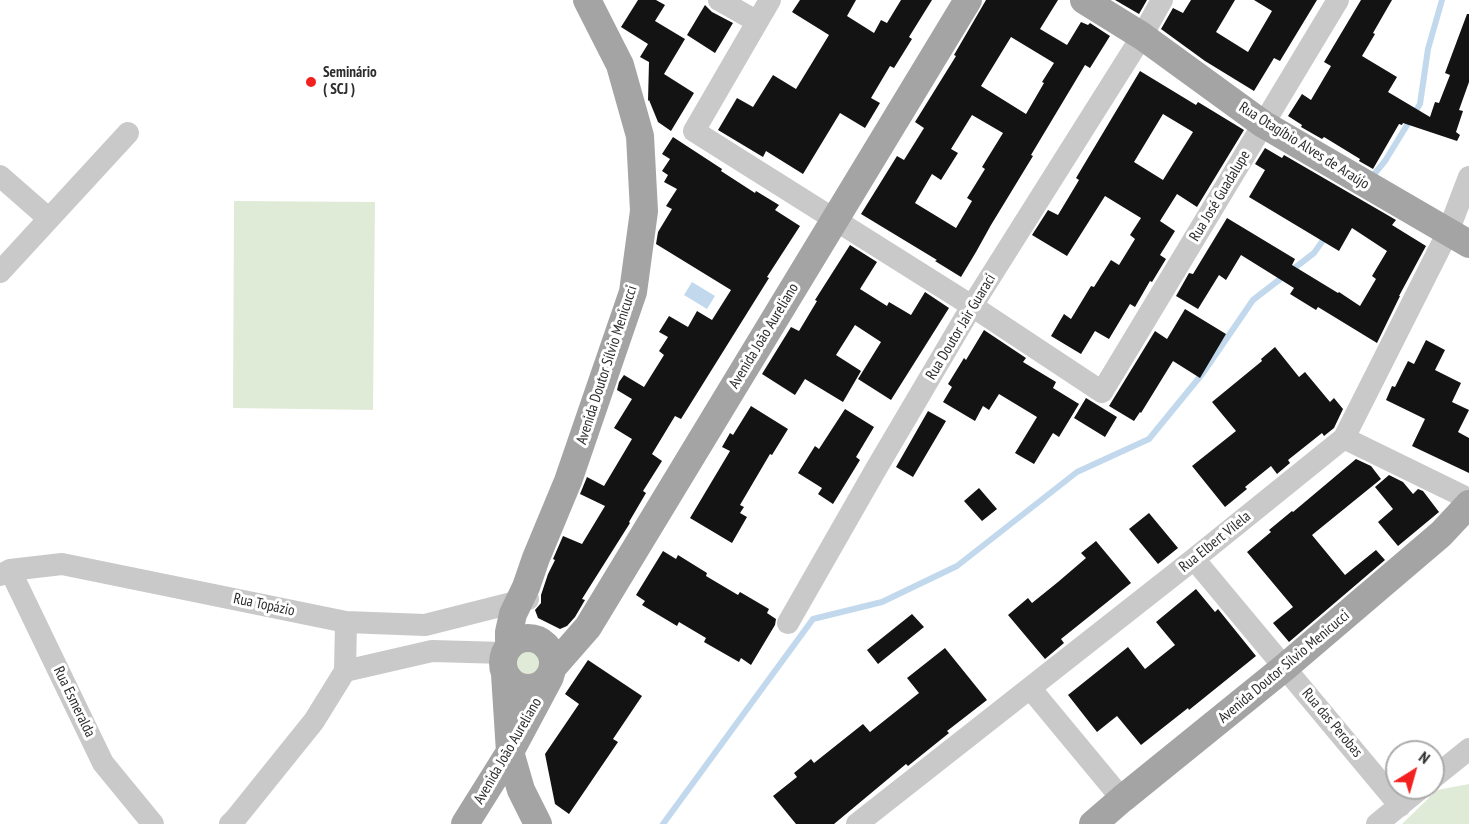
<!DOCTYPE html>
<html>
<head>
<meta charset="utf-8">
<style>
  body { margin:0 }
  #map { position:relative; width:1469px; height:824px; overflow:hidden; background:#fff; font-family:"PT Sans Narrow",sans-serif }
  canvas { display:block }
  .north { position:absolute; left:1385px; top:740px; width:60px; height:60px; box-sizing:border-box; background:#fff; border:2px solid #ababab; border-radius:50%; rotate:37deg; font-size:16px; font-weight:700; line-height:24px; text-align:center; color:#2c2c2c }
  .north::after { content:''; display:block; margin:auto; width:21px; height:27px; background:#f2201e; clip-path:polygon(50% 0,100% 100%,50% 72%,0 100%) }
</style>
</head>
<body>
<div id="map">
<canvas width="1469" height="824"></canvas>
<div class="north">N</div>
</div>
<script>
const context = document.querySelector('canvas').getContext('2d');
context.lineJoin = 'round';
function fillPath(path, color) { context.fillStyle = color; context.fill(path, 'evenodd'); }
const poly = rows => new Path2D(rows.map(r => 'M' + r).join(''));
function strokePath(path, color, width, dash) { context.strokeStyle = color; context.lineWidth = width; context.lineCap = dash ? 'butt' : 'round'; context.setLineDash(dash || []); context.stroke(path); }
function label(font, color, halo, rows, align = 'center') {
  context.font = font + ' "PT Sans Narrow",sans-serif'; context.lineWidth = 6; context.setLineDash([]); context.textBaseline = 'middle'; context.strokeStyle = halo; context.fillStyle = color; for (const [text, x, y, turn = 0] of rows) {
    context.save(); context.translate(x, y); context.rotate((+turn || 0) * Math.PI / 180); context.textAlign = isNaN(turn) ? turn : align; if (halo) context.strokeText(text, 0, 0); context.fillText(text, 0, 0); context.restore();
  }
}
fillPath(poly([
  [234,201,375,202,373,410,233,408],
  '512 664a15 15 0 1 1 30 0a15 15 0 1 1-30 0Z',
  [1469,784,1469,824,1402,824,1437,790]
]), '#e0ebd7');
fillPath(poly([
  [692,282,715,296,707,309,684,295]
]), '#c1d8ed');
strokePath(poly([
  [1371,178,1385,161,1420,104,1428,49,1442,0],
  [663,824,813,619,882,602,957,566,1077,472,1149,439,1203,373,1253,300,1314,253,1326,236]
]), '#c1d8ed', 6);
fillPath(poly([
  [638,0,656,0,665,5,655,21,685,39,664,74,694,93,671,131,658,122,649,100,648,101,649,62,640,57,648,44,621,27],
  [800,0,856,0,847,16,874,33,881,20,887,23,901,0,932,0,909,37,912,39,894,68,890,66,871,98,880,103,865,128,840,113,803,174,766,151,763,157,718,130,737,98,753,107,773,75,796,89,829,35,792,12],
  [986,0,1058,0,1040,29,1067,45,1081,22,1088,25,1090,23,1110,36,1090,68,1085,65,1031,155,1033,156,991,225,976,252,961,277,935,261,937,260,861,214,897,156,904,160,924,128,915,122,956,56,954,55],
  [1011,37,1054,63,1042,82,1044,83,1026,114,981,86],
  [972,115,1003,133,982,167,985,169,967,198,972,201,956,228,915,203,932,174,941,180,958,153,951,149],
  [1115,0,1147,0,1139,14],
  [1191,0,1235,0,1216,32,1248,52,1272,11,1254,0,1317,0,1280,61,1274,58,1254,91,1205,61,1161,29,1173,8,1183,13],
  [1361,0,1392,0,1373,33,1375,34,1362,56,1397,77,1388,92,1430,117,1435,102,1439,103,1450,75,1445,73,1467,14,1469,14,1469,82,1459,110,1463,111,1456,132,1460,135,1457,141,1403,123,1402,125,1399,124,1373,169,1359,161,1360,159,1324,137,1322,139,1301,127,1302,125,1288,116,1302,94,1311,100,1331,66,1324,62],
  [705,5,712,12,733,23,715,53,687,35],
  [1140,71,1196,105,1198,102,1244,130,1197,207,1177,194,1160,221,1175,231,1160,255,1166,259,1152,282,1150,281,1135,307,1130,304,1109,339,1095,331,1081,354,1051,336,1064,314,1071,319,1091,286,1094,287,1111,260,1119,265,1135,239,1130,235,1141,218,1105,196,1067,256,1032,235,1048,210,1058,215,1079,180,1076,178],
  [1163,114,1193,132,1163,180,1134,162],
  [673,137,722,169,721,171,755,193,756,191,779,205,775,210,800,226,767,277,769,278,681,419,675,416,652,454,662,461,643,491,646,493,629,522,630,523,582,599,585,600,575,617,567,626,560,629,538,618,535,610,541,603,541,595,548,574,555,560,553,559,563,536,582,544,605,506,580,494,587,477,604,486,632,439,614,428,632,399,617,390,619,382,624,375,644,387,664,355,659,351,668,337,659,332,669,316,688,327,697,311,712,320,731,290,656,244,658,232,672,209,666,206,677,189,664,182,668,175,662,171,670,159,662,154],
  [1265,148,1282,158,1284,155,1396,220,1392,225,1426,246,1399,296,1400,296,1377,343,1318,307,1316,310,1290,294,1294,288,1241,255,1226,280,1219,275,1198,309,1176,296,1189,273,1193,274,1227,218,1295,259,1292,265,1338,293,1339,292,1360,306,1376,279,1372,276,1387,251,1352,228,1339,251,1249,197,1265,170,1255,164],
  [850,245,877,262,860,289,887,306,889,302,911,315,925,292,949,308,891,400,858,379,881,342,855,325,836,355,861,371,843,402,805,379,795,395,762,374,791,327,799,331,817,301,815,300],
  [1185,309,1226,334,1200,378,1173,361,1141,413,1140,412,1134,421,1109,406,1155,331,1167,339],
  [984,330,1026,358,1023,362,1056,382,1053,388,1079,404,1059,437,1053,433,1034,464,1015,453,1037,417,999,394,989,410,983,406,975,421,943,402,952,387,948,384,964,358,966,360],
  [1426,340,1445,350,1435,370,1461,383,1452,402,1469,410,1458,432,1469,438,1469,473,1412,446,1425,419,1386,400,1392,386,1395,387,1408,361,1414,364],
  [1275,347,1299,377,1305,372,1330,402,1334,398,1343,409,1334,428,1324,436,1322,433,1288,460,1290,463,1277,474,1271,466,1245,487,1247,489,1225,507,1192,466,1236,431,1212,402,1262,361,1261,359],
  [1086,398,1117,417,1105,437,1074,418],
  [751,406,788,429,772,455,770,454,740,505,744,507,740,513,747,517,732,543,690,518,730,451,722,447,730,433,733,435],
  [845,409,874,427,856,457,860,460,833,504,818,494,822,488,798,473,815,446,819,449],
  [928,411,946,421,913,477,896,467],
  [1356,459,1371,466,1381,479,1312,535,1345,575,1376,550,1385,560,1289,642,1273,623,1293,607,1247,552,1271,532,1269,530,1292,511,1293,512],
  [1389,475,1403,482,1413,494,1418,489,1423,491,1439,512,1398,546,1378,522,1393,509,1375,487],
  [979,488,997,509,982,521,964,501],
  [1149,513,1178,548,1158,564,1129,529],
  [1096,541,1131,583,1061,639,1064,643,1045,659,1008,615,1028,598,1032,603,1058,582,1086,558,1081,553],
  [663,551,676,559,678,555,707,573,706,576,738,595,740,592,769,609,767,613,776,619,775,625,751,665,741,658,739,662,704,642,706,638,679,622,677,626,642,605,645,601,636,595],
  [1196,589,1215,612,1218,609,1256,656,1189,710,1188,708,1141,745,1117,716,1097,732,1068,695,1128,647,1145,669,1175,645,1156,622],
  [912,614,924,627,878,664,867,650],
  [945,648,987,700,947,731,949,733,908,766,906,764,834,824,796,824,773,796,797,777,794,773,811,759,814,763,863,724,870,732,919,693,907,678],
  [588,660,642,696,613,739,618,742,569,814,555,804,545,754,579,704,565,694]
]), '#131313');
strokePath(poly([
  [719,0,756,21],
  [770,0,694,131,972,306,1102,392,1338,0],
  [0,176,48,218],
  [0,272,128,133],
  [1344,438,1469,499],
  [1194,559,1400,806],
  [10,570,103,763,153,824],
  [0,575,10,570,62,564,346,622,425,625,528,599],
  [788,623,876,469,972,306,1142,36,1162,0],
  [345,671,346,622],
  [1030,688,1122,799],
  [1433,778,1469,749],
  [230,824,236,818,314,721,345,671,432,651,504,653],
  [857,824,1194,559,1344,438,1448,232,1469,177],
  [1377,824,1421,788]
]), '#c9c9c9', 22);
strokePath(poly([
  [1084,0,1142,36,1263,124,1469,244],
  '503 663a25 25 0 1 1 50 0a25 25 0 1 1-50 0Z',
  [509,645,509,632,513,614,526,587,536,558,568,481,633,292,644,211,640,136,620,65,587,0],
  [553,667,588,627,968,0],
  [505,674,510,752,521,790,538,824],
  [465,824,510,752,550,677],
  [1093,824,1122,799,1285,667,1441,534,1469,504]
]), '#a4a4a4', 28);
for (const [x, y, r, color] of [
  [311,82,6,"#f2201e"]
]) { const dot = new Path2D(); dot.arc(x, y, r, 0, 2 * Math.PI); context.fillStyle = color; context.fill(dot); strokePath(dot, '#fff', 2); }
label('bold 15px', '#2c2c2c', '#fff', [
  ["Seminário",323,73],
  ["( SCJ )",323,90]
], 'left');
label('15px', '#2c2c2c', '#fff', [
  ["Rua Otagíbio Alves de Araújo",1304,146,32],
  ["Rua José Guadalupe",1220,196,-59],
  ["Rua Doutor Jair Guaraci",961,327,-59],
  ["Avenida João Aureliano",764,336,-59],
  ["Avenida Doutor Sílvio Menicucci",607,365,-72],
  ["Rua Elbert Vilela",1215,542,-39],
  ["Rua Topázio",264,605,12],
  ["Avenida Doutor Sílvio Menicucci",1284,667,-40],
  ["Rua Esmeralda",74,702,64],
  ["Rua das Perobas",1332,723,50],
  ["Avenida João Aureliano",508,751,-60]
]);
</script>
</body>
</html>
